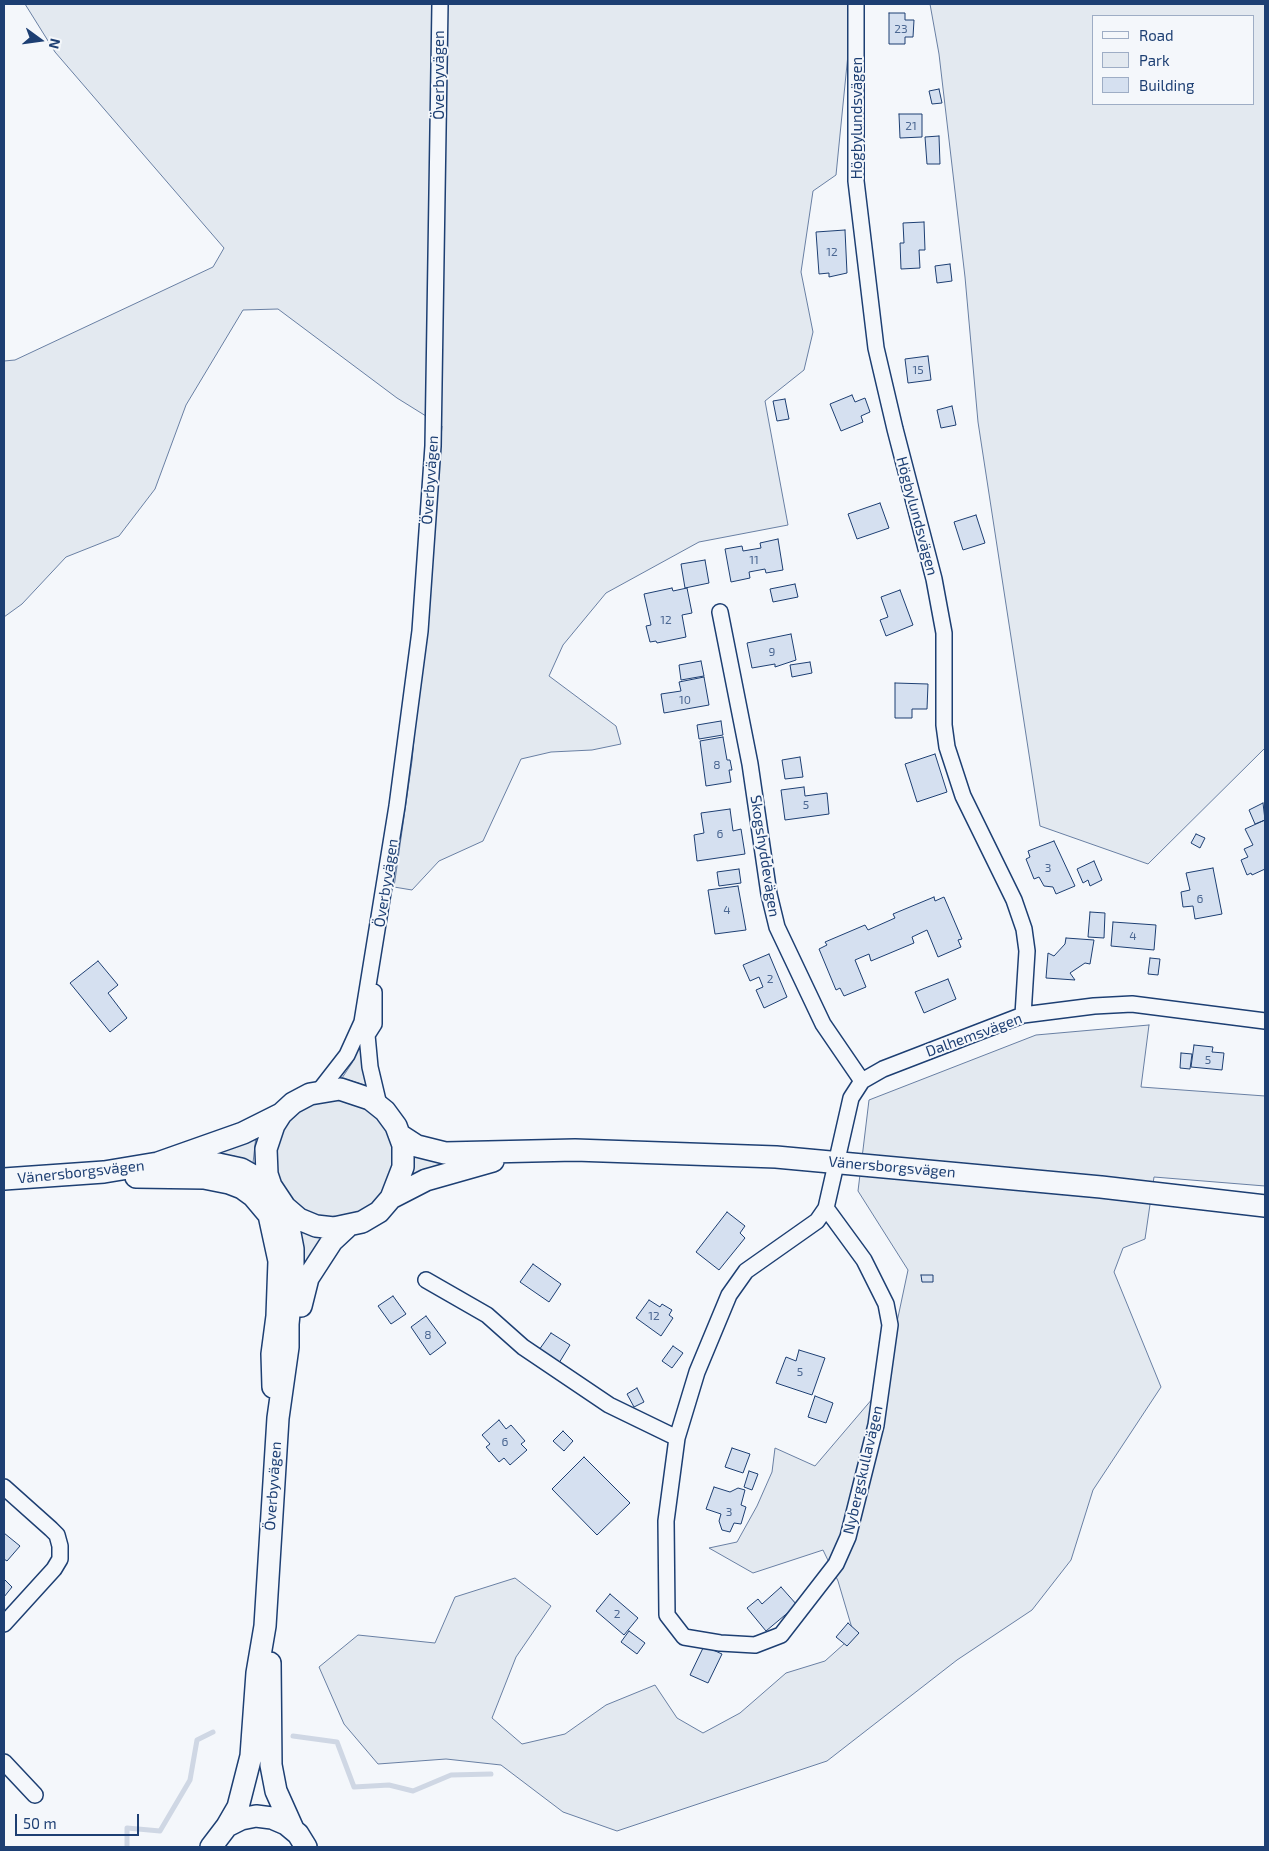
<!DOCTYPE html>
<html>
<head>
<meta charset="utf-8">
<style>
  body { margin:0 }
  #map { position:relative; width:1269px; height:1851px; overflow:hidden; background:#f4f7fb; font-family:"Exo 2",sans-serif }
  canvas { display:block }
  .frame { position:absolute; inset:0; border:5px solid #1d3f73; pointer-events:none }
  .legend { position:absolute; left:1092px; top:15px; width:162px; height:90px; box-sizing:border-box; background:#f4f7fb; border:1px solid #9eadc5; margin:0; padding:6px 9px; list-style:none; font-size:15px; color:#1d3f73 }
  .legend li { display:flex; align-items:center; gap:10px; height:25px }
  .legend b { width:25px; border:1px solid #9eadc5 }
  .north { position:absolute; left:15px; top:15px; width:50px; height:50px; -webkit-text-stroke:4px #f4f7fb; paint-order:stroke; rotate:104deg; font-size:14px; font-weight:700; line-height:20px; text-align:center; color:#1d3f73 }
  .north::after { content:''; display:block; margin:auto; width:18px; height:22px; background:#1d3f73; clip-path:polygon(50% 0,100% 100%,50% 72%,0 100%) }
  .scale { position:absolute; left:15px; top:1814px; width:124px; height:22px; box-sizing:border-box; border:2px solid #1d3f73; border-top:0; padding-left:6px; font-size:15px; line-height:18px; white-space:nowrap; color:#1d3f73; -webkit-text-stroke:4px #f4f7fb; paint-order:stroke }
</style>
</head>
<body>
<div id="map">
<canvas width="1269" height="1851"></canvas>
<div class="frame"></div>
<ul class="legend">
<li><b style="height:6px;background:#f4f7fb"></b>Road</li>
<li><b style="height:14px;background:#e3e9f0"></b>Park</li>
<li><b style="height:14px;background:#d5e0f0"></b>Building</li>
</ul>
<div class="north">N</div>
<div class="scale">50 m</div>
</div>
<script>
const context = document.querySelector('canvas').getContext('2d');
context.lineJoin = 'round';
function fillPath(path, color) { context.fillStyle = color; context.fill(path, 'evenodd'); }
const poly = rows => new Path2D(rows.map(r => 'M' + r).join(''));
function strokePath(path, color, width, dash) { context.strokeStyle = color; context.lineWidth = width; context.lineCap = dash ? 'butt' : 'round'; context.setLineDash(dash || []); context.stroke(path); }
function label(font, color, halo, rows, align = 'center') {
  context.font = font + ' "Exo 2",sans-serif'; context.lineWidth = 4; context.setLineDash([]); context.textBaseline = 'middle'; context.strokeStyle = halo; context.fillStyle = color; for (const [text, x, y, turn = 0] of rows) {
    context.save(); context.translate(x, y); context.rotate((+turn || 0) * Math.PI / 180); context.textAlign = isNaN(turn) ? turn : align; if (halo) context.strokeText(text, 0, 0); context.fillText(text, 0, 0); context.restore();
  }
}
const green = poly([
  [25,4,853,4,836,175,813,191,801,272,813,332,804,370,765,401,788,525,699,542,606,593,563,645,549,676,616,726,621,744,592,750,551,752,521,759,483,841,439,861,412,890,394,887,412,761,442,426,397,398,278,309,243,310,186,405,155,489,119,536,66,557,22,604,4,617,4,361,15,360,213,267,224,248,55,52,25,4],
  [930,4,1265,4,1265,748,1148,864,1040,826,978,422,965,277,939,54,930,4],
  [1253,16,1253,104,1093,104,1093,16,1253,16],
  [1149,1025,1141,1087,1265,1096,1265,1186,1154,1177,1145,1239,1123,1248,1114,1272,1161,1387,1093,1490,1071,1560,1032,1610,957,1660,827,1761,617,1831,563,1812,501,1765,446,1759,378,1764,344,1724,319,1667,358,1635,435,1643,455,1597,515,1578,551,1606,516,1657,492,1718,522,1744,565,1734,606,1705,655,1685,677,1718,703,1733,740,1713,786,1673,825,1661,854,1635,838,1581,823,1550,753,1573,709,1548,737,1542,757,1506,772,1472,775,1448,815,1466,873,1398,897,1322,908,1270,858,1191,869,1100,1036,1035,1149,1025],
  [364,1033,368,1086,342,1078,352,1063,364,1033],
  '275 1158a60 60 0 1 1 120 0a60 60 0 1 1-120 0Z',
  [256,1136,253,1163,234,1156,211,1154,230,1149,256,1136],
  [411,1152,457,1160,407,1181,411,1152],
  [299,1228,324,1235,304,1266,304,1253,299,1228]
]);
fillPath(green, '#e3e9f0');
strokePath(green, '#687fa3', 1);
strokePath(poly([
  [293,1736,337,1742,354,1787,389,1785,413,1791,451,1775,491,1774],
  [127,1847,127,1828,160,1831,190,1780,197,1740,213,1732]
]), '#cfd7e4', 5);
const building = poly([
  [889,13,905,13,905,20,914,20,913,37,905,37,905,44,889,44,889,13],
  [939,89,942,103,932,104,929,91,939,89],
  [899,114,922,114,922,137,900,138,899,114],
  [939,136,940,164,927,164,925,137,939,136],
  [924,222,925,250,919,250,920,268,901,269,900,243,904,243,903,223,924,222],
  [845,230,847,273,829,277,829,273,819,274,816,232,845,230],
  [950,264,952,281,937,283,935,266,950,264],
  [928,356,931,380,908,383,905,359,928,356],
  [852,395,855,402,865,398,870,412,861,416,863,422,841,431,830,404,852,395],
  [785,399,789,419,777,421,773,401,785,399],
  [952,406,956,425,941,428,937,410,952,406],
  [880,503,889,528,857,539,848,514,880,503],
  [976,515,985,543,963,550,954,522,976,515],
  [778,539,783,570,766,573,765,569,749,572,750,578,731,582,725,549,742,546,743,551,761,548,760,543,778,539],
  [705,560,709,583,685,588,681,564,705,560],
  [795,584,798,597,773,602,770,589,795,584],
  [672,588,673,591,687,588,692,613,682,615,686,637,657,643,656,641,650,642,646,626,651,625,644,594,672,588],
  [900,590,913,625,886,636,880,620,888,617,881,597,900,590],
  [791,634,796,660,775,667,775,664,752,668,747,643,791,634],
  [701,661,704,676,681,680,679,665,701,661],
  [810,662,812,673,792,677,790,665,810,662],
  [704,677,709,705,664,713,661,694,681,691,679,682,704,677],
  [895,683,928,684,927,709,912,709,912,718,895,718,895,683],
  [721,721,723,735,699,739,697,725,721,721],
  [723,737,727,760,730,760,732,770,729,770,731,782,706,786,700,741,723,737],
  [935,754,947,792,917,802,905,764,935,754],
  [800,757,803,777,785,779,782,760,800,757],
  [804,787,805,796,827,793,829,814,785,820,781,790,804,787],
  [1263,803,1265,820,1255,824,1249,810,1263,803],
  [730,809,733,831,741,829,745,854,697,861,694,835,704,833,701,813,730,809],
  [1265,820,1265,869,1252,875,1251,873,1247,875,1241,860,1248,857,1244,849,1253,845,1245,829,1265,820],
  [1196,834,1205,838,1200,848,1191,843,1196,834],
  [1054,841,1075,886,1056,894,1053,887,1044,886,1039,877,1034,879,1026,859,1030,857,1028,851,1054,841],
  [1094,861,1102,880,1090,886,1088,880,1083,883,1077,869,1094,861],
  [1213,868,1222,914,1195,919,1193,906,1183,907,1181,892,1190,890,1186,873,1213,868],
  [739,869,741,883,719,886,717,872,739,869],
  [738,886,746,930,715,934,708,890,738,886],
  [934,897,935,901,944,897,962,939,958,940,961,947,938,957,927,930,912,937,914,943,871,961,869,954,855,960,866,987,844,996,840,988,836,990,819,949,827,945,825,942,865,925,868,930,895,918,893,914,934,897],
  [1090,912,1105,913,1104,938,1088,937,1090,912],
  [1113,922,1156,925,1154,950,1111,946,1113,922],
  [1066,938,1094,940,1090,964,1085,963,1070,973,1075,980,1046,978,1048,953,1054,956,1065,944,1066,938],
  [769,954,787,997,764,1008,756,990,763,987,759,977,750,981,743,965,769,954],
  [1150,958,1160,959,1158,975,1148,974,1150,958],
  [98,961,118,985,108,993,127,1018,110,1032,70,983,98,961],
  [948,979,956,999,924,1013,915,992,948,979],
  [1194,1045,1213,1047,1212,1052,1224,1053,1222,1070,1191,1067,1194,1045],
  [1181,1053,1192,1054,1190,1069,1180,1068,1181,1053],
  [727,1212,745,1226,740,1233,745,1238,719,1270,696,1252,727,1212],
  [533,1264,561,1284,549,1302,520,1282,533,1264],
  [921,1275,933,1275,933,1282,922,1282,921,1275],
  [393,1296,406,1314,391,1324,378,1306,393,1296],
  [649,1300,660,1307,662,1304,672,1310,669,1315,673,1318,661,1336,636,1318,649,1300],
  [426,1316,446,1343,430,1355,411,1327,426,1316],
  [551,1333,570,1345,559,1363,539,1350,551,1333],
  [673,1346,683,1353,672,1368,662,1361,673,1346],
  [799,1350,825,1358,812,1395,776,1383,786,1357,796,1361,799,1350],
  [637,1388,644,1402,634,1407,627,1394,637,1388],
  [815,1396,833,1403,826,1423,808,1417,815,1396],
  [499,1420,506,1429,511,1425,525,1441,521,1444,527,1450,510,1465,504,1458,499,1462,486,1447,490,1444,482,1435,499,1420],
  [563,1431,573,1441,564,1451,553,1441,563,1431],
  [732,1448,750,1454,743,1473,725,1467,732,1448],
  [584,1457,630,1503,597,1535,552,1489,584,1457],
  [749,1471,758,1474,752,1490,744,1487,749,1471],
  [714,1487,730,1492,738,1488,745,1490,741,1505,746,1507,741,1524,734,1523,730,1532,722,1530,719,1521,721,1514,706,1509,714,1487],
  [4,1533,20,1546,7,1561,4,1559,4,1533],
  [4,1579,12,1587,4,1597,4,1579],
  [781,1587,797,1605,766,1631,747,1608,758,1599,762,1604,781,1587],
  [610,1594,638,1618,624,1635,596,1611,610,1594],
  [848,1623,859,1633,847,1646,836,1637,848,1623],
  [629,1631,645,1643,637,1654,621,1642,629,1631],
  [704,1646,722,1654,708,1683,690,1675,704,1646]
]);
fillPath(building, '#d5e0f0');
strokePath(building, '#1d3f73', 1);
const street = poly([
  [856,4,856,181,876,348,895,429,934,579,944,633,944,725,947,747,963,796,1014,900,1024,929,1027,951,1023,1015],
  [720,612,750,764,769,894,777,927,823,1024,862,1081],
  [374,992,374,1024,367,1035,370,1067,379,1105],
  [319,1091,347,1055,362,1022,397,806,420,631,433,446,440,4],
  [826,1208,864,1260,886,1304,890,1325,876,1425,848,1537,836,1564,781,1635,755,1645,720,1643,684,1637,667,1615,666,1521,677,1438,697,1372,729,1295,746,1271,817,1221,826,1208,851,1098,862,1081,883,1069,1023,1015,1094,1006,1132,1004,1265,1021],
  [426,1280,487,1315,523,1347,609,1405,677,1438],
  [4,1487,51,1529,57,1535,60,1546,60,1559,54,1569,4,1624],
  [4,1762,35,1795]
]);
const secondary = poly([
  [400,1135,417,1146,445,1153,575,1150,776,1157,1101,1187,1265,1206],
  [176,1164,218,1164,241,1169,271,1186,285,1207,299,1219,316,1226,334,1228,362,1222,379,1212,391,1198,426,1180,493,1161],
  [136,1177,204,1178,229,1183,242,1188,253,1196,269,1215,279,1261,277,1316,272,1354,273,1387],
  [4,1179,104,1172,158,1163,243,1133,281,1114,293,1103,310,1094,340,1089,370,1099,385,1111,396,1126,403,1145,403,1167,391,1198],
  [271,1186,267,1174,266,1149,274,1125,281,1114],
  [301,1306,308,1278,332,1241,347,1227],
  [270,1663,271,1765,276,1791,293,1829],
  [227,1826,238,1807,251,1756,257,1673,265,1626,278,1418,288,1347,288,1324,293,1273,293,1249,285,1207],
  [211,1847,227,1826,241,1819,256,1816,272,1818,286,1824,298,1834,306,1847]
]);
strokePath(street, '#1d3f73', 18);
strokePath(secondary, '#1d3f73', 24);
strokePath(street, '#f4f7fb', 15);
strokePath(secondary, '#f4f7fb', 21);
label('12px', '#4b6792', null, [
  ["23",901,29],
  ["21",911,126],
  ["12",832,252],
  ["15",918,370],
  ["11",754,560],
  ["12",666,620],
  ["9",772,652],
  ["10",685,700],
  ["8",717,765],
  ["5",806,805],
  ["6",720,834],
  ["3",1048,868],
  ["6",1200,899],
  ["4",727,910],
  ["4",1133,936],
  ["2",770,979],
  ["5",1208,1060],
  ["12",654,1316],
  ["8",428,1335],
  ["5",800,1372],
  ["6",505,1442],
  ["3",729,1512],
  ["2",617,1614]
]);
label('15px', '#1d3f73', '#f4f7fb', [
  ["Överbyvägen",439,75,-90],
  ["Högbylundsvägen",857,118,-90],
  ["Överbyvägen",430,480,-86],
  ["Högbylundsvägen",917,516,75],
  ["Skogshyddevägen",765,856,81],
  ["Överbyvägen",386,883,-81],
  ["Dalhemsvägen",974,1035,-20],
  ["Vänersborgsvägen",892,1167,5],
  ["Vänersborgsvägen",81,1172,-6],
  ["Nybergskullavägen",863,1470,-77],
  ["Överbyvägen",273,1486,-86]
]);
</script>
</body>
</html>
